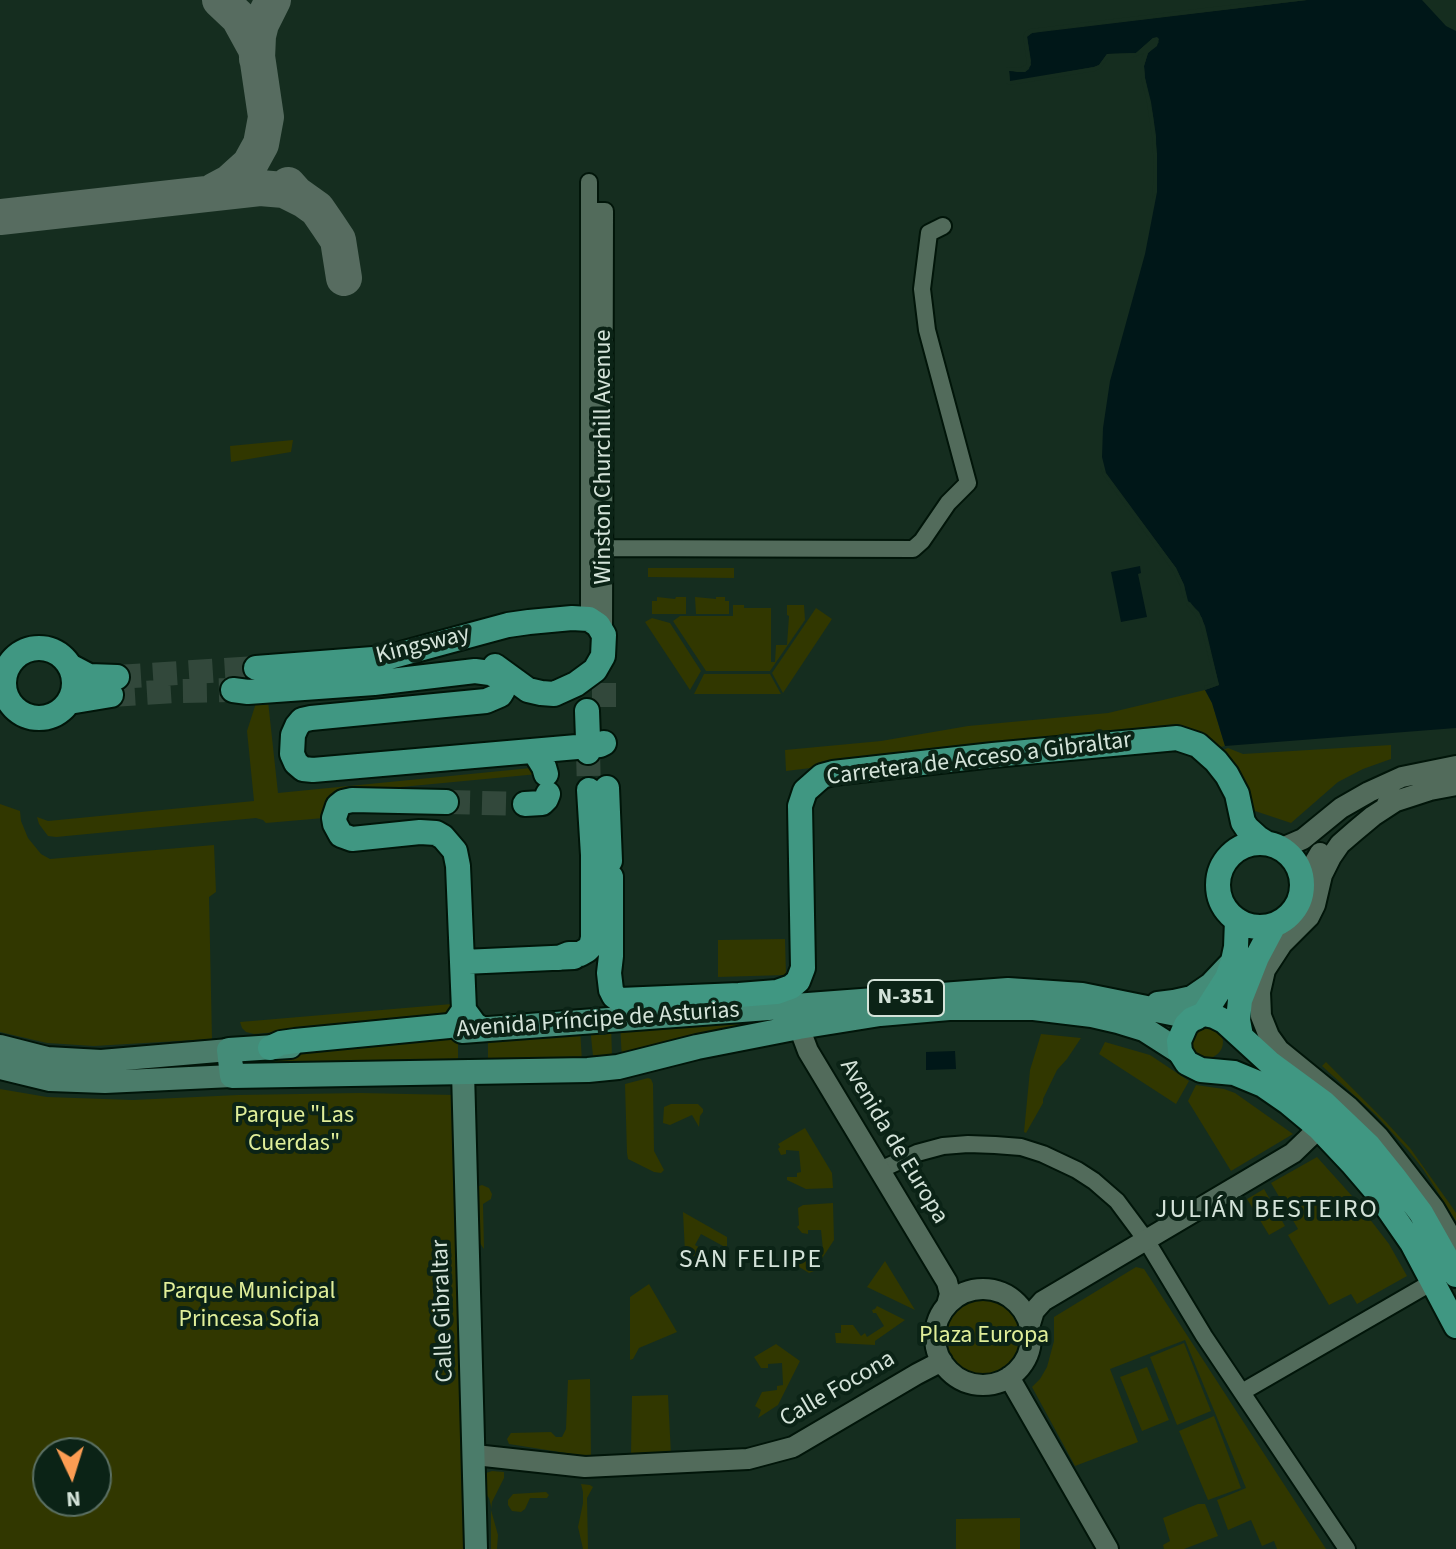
<!DOCTYPE html>
<html>
<head>
<meta charset="utf-8">
<style>
  body { margin:0 }
  #map { position:relative; width:1456px; height:1549px; overflow:hidden; background:#152d1f; font-family:"Source Sans 3",sans-serif }
  canvas { display:block }
  .north { position:absolute; left:32px; top:1437px; width:80px; height:80px; box-sizing:border-box; background:#0b2316; border:2px solid #5b7064; border-radius:50%; rotate:176deg; font-size:22px; font-weight:700; line-height:32px; text-align:center; color:#d4e3d9 }
  .north::after { content:''; display:block; margin:auto; width:28px; height:36px; background:#fc9d53; clip-path:polygon(50% 0,100% 100%,50% 72%,0 100%) }
</style>
</head>
<body>
<div id="map">
<canvas width="1456" height="1549"></canvas>
<div class="north">N</div>
</div>
<script>
const context = document.querySelector('canvas').getContext('2d');
context.lineJoin = 'round';
function fillPath(path, color) { context.fillStyle = color; context.fill(path, 'evenodd'); }
const poly = rows => new Path2D(rows.map(r => 'M' + r).join(''));
function strokePath(path, color, width, dash) { context.strokeStyle = color; context.lineWidth = width; context.lineCap = dash ? 'butt' : 'round'; context.setLineDash(dash || []); context.stroke(path); }
function label(font, color, halo, rows, align = 'center') {
  context.font = font + ' "Source Sans 3",sans-serif'; context.lineWidth = 8; context.setLineDash([]); context.textBaseline = 'middle'; context.strokeStyle = halo; context.fillStyle = color; for (const [text, x, y, turn = 0] of rows) {
    context.save(); context.translate(x, y); context.rotate((+turn || 0) * Math.PI / 180); context.textAlign = isNaN(turn) ? turn : align; if (halo) context.strokeText(text, 0, 0); context.fillText(text, 0, 0); context.restore();
  }
}
fillPath(poly([
  [293,440,291,452,231,462,230,446],
  [648,568,734,568,734,578,648,577],
  [657,597,675,599,676,597,686,597,686,614,652,614,652,601,657,601],
  [695,597,716,599,716,597,725,597,725,601,729,601,729,614,696,614],
  [733,605,744,605,744,608,771,608,771,662,775,662,776,645,787,645,789,616,787,615,787,605,804,605,805,620,770,671,706,671,673,621,680,616,733,616],
  [816,608,832,619,783,693,772,673],
  [652,618,670,623,701,671,690,690,645,622],
  [704,674,770,674,781,694,694,694],
  [1205,690,1212,703,1225,746,1217,748,1199,734,1171,726,1160,726,837,760,819,767,786,771,785,750,881,741,968,726,1108,713],
  [251,699,268,701,278,793,531,768,538,774,359,791,324,818,266,823,263,820,256,818,56,837,48,836,39,824,37,817,48,821,254,801,247,731,255,706],
  [1391,745,1391,759,1363,769,1338,782,1291,823,1252,810,1241,773,1223,750,1228,748,1243,754],
  [0,804,20,811,21,821,28,838,41,854,50,859,214,845,216,892,209,897,212,1039,94,1046,47,1043,0,1032],
  [785,939,786,975,718,977,718,940],
  [452,1004,448,1015,440,1018,254,1034,246,1032,242,1028,240,1022],
  [850,1008,622,1059,620,1025],
  [611,1025,612,1055,593,1056,590,1027],
  '1191 1042a16 16 0 1 1 32 0a16 16 0 1 1-32 0Z',
  [580,1027,582,1062,488,1063,488,1034],
  [1041,1034,1081,1038,1067,1059,1057,1070,1043,1099,1043,1103,1026,1133,1024,1132,1030,1070],
  [454,1036,458,1039,458,1059,455,1063,245,1064,244,1061,245,1057],
  [1105,1042,1150,1055,1189,1081,1176,1104,1099,1054],
  [1326,1062,1386,1122,1410,1148,1452,1207,1456,1213,1456,1221,1423,1169,1408,1150,1376,1115,1322,1066],
  [648,1078,651,1079,653,1084,654,1151,664,1170,661,1173,654,1172,628,1159,627,1153,625,1084],
  [1196,1085,1224,1089,1235,1093,1293,1134,1231,1171,1188,1101],
  [0,1089,47,1097,133,1100,238,1095,360,1093,456,1095,468,1549,0,1549],
  [48,1453,96,1453,96,1501,48,1501],
  [671,1104,698,1104,703,1109,703,1112,700,1116,699,1127,692,1115,670,1125,663,1123,664,1107],
  [805,1128,832,1173,833,1188,806,1189,787,1180,787,1177,797,1177,797,1173,801,1172,799,1151,786,1150,786,1154,781,1155,778,1149,780,1147,778,1144],
  [1317,1157,1352,1196,1389,1244,1407,1276,1357,1304,1351,1294,1329,1305,1288,1235,1298,1229,1271,1183],
  [482,1185,489,1188,492,1194,491,1199,483,1204,484,1249,477,1239,476,1187],
  [1264,1189,1285,1226,1269,1235,1247,1199],
  [833,1203,834,1240,814,1271,809,1273,796,1265,803,1256,816,1255,816,1251,823,1250,821,1230,808,1230,808,1234,802,1233,797,1227,799,1225,798,1208,803,1205],
  [683,1212,727,1237,727,1255,721,1258,723,1253,720,1252,723,1246,701,1234,695,1245,702,1249,697,1256,689,1256,689,1252,685,1252],
  [885,1261,915,1310,867,1287],
  [1136,1267,1144,1269,1326,1549,1277,1549,1274,1541,1262,1546,1251,1520,1228,1530,1217,1500,1246,1488,1185,1340,1110,1369,1138,1442,1075,1466,1032,1387,1040,1379,1047,1367,1054,1341,1054,1317],
  [649,1284,677,1332,639,1348,633,1359,630,1360,630,1297],
  '945 1337a38 38 0 1 1 76 0a38 38 0 1 1-76 0Z',
  [877,1306,905,1320,875,1341,875,1345,836,1343,835,1333,841,1333,841,1325,853,1325,861,1336,865,1333,867,1337,884,1326,876,1313,873,1313,872,1310,875,1309],
  [1184,1343,1211,1411,1177,1425,1150,1357],
  [776,1344,800,1361,778,1405,758,1418,761,1410,755,1406,762,1392,777,1390,777,1386,783,1385,782,1363,768,1364,768,1368,761,1368,754,1357],
  [1147,1367,1169,1420,1142,1431,1120,1377],
  [590,1379,591,1457,509,1444,507,1439,511,1433,551,1432,556,1437,562,1437,566,1429,568,1380],
  [668,1395,671,1455,631,1453,632,1396],
  [1214,1416,1241,1488,1208,1500,1179,1431],
  [492,1471,504,1472,504,1478,492,1502,491,1510,498,1535,497,1549,491,1549,491,1506,489,1498,482,1490,483,1476,486,1473],
  [581,1484,590,1485,593,1487,587,1498,588,1549,583,1549,578,1527,583,1503,583,1492],
  [546,1492,549,1495,547,1498,530,1498,525,1509,521,1512,512,1511,508,1505,508,1500,513,1494],
  [1198,1504,1205,1504,1218,1536,1184,1549,1164,1549,1163,1545,1170,1541,1163,1518],
  [1020,1518,1020,1549,956,1549,956,1519]
]), '#313700');
fillPath(poly([
  [1307,0,1422,0,1446,26,1456,31,1456,728,1225,746,1212,703,1205,690,1219,685,1205,626,1199,612,1188,601,1184,585,1176,568,1106,473,1102,457,1103,428,1110,381,1145,254,1157,192,1156,136,1151,102,1145,78,1144,66,1148,53,1159,42,1153,38,1136,53,1107,54,1099,65,1094,67,1010,82,1009,70,1017,72,1025,72,1029,69,1031,61,1027,37,1032,33],
  [1140,566,1141,573,1138,574,1147,617,1121,622,1111,572],
  [955,1051,956,1069,926,1070,926,1052]
]), '#001718');
fillPath(poly([
  [1272,0,1307,0,1043,31,1032,33,1027,36,1031,65,1025,72,1009,71,1010,81,1094,67,1099,65,1107,54,1136,53,1153,38,1157,37,1159,39,1157,46,1148,53,1144,66,1145,78,1153,116,1157,153,1157,192,1152,199,1154,170,1152,137,1147,103,1141,78,1141,58,1144,53,1131,58,1108,58,1101,68,1095,71,1010,85,1006,83,1006,67,1020,68,1027,64,1023,36,1026,31,1030,29],
  [1100,466,1176,568,1184,585,1186,596,1183,598,1180,586,1173,571,1103,475],
  [1190,602,1202,618,1219,685,1205,690,1204,686,1215,683,1199,620,1186,604]
]), '#152d1f');
strokePath(poly([
  [257,59,258,36,261,24,273,0],
  [288,185,296,194,317,209,328,225,338,240,344,278],
  [214,191,229,183,250,164,261,144,266,117,256,49,239,18,220,0],
  [0,217,260,188,284,190,304,200]
]), '#576c60', 36);
strokePath(poly([
  [117,677,256,668],
  [604,683,604,711],
  [111,695,176,691,233,690],
  [588,752,589,790],
  [446,802,525,804]
]), '#32483b', 24, [24, 12]);
const minor = poly([
  [589,182,589,619],
  [589,211,605,211,604,633],
  [589,548,913,549,922,541,948,503,968,483,927,330,922,289,929,233,943,226],
  [880,1170,917,1153,943,1146,968,1144,995,1145,1021,1147,1043,1154,1077,1170,1094,1181,1117,1201,1146,1240,1204,1336,1347,1549],
  [1242,1392,1434,1281]
]);
const tertiary = poly([
  [1399,799,1373,816,1355,831,1340,844,1331,857,1322,875,1315,905,1309,917,1282,944,1265,970,1260,992,1261,1016,1269,1036,1279,1050,1349,1107,1379,1137,1434,1208,1456,1246],
  [1387,804,1430,790,1456,785],
  [1282,848,1303,839,1341,808,1369,792,1402,777,1456,766],
  [1303,882,1320,853],
  [799,1027,808,1051,947,1282,950,1294,947,1305],
  '935 1337a48 48 0 1 1 96 0a48 48 0 1 1-96 0Z',
  [1030,1324,1034,1311,1043,1301,1293,1153,1319,1128],
  [1009,1377,1108,1549],
  [475,1455,585,1467,748,1459,793,1447,917,1374,942,1361]
]);
const secondary = poly([
  [0,1046,47,1058,101,1061,229,1050],
  [0,1068,50,1080,105,1082,232,1076],
  [463,1072,476,1549]
]);
const primary = poly([
  [1158,1004,1174,1002,1192,998,1211,985,1229,966],
  [462,1031,1008,990,1082,995,1196,1018],
  [290,1046,229,1050,232,1076,588,1070,618,1067,697,1047,799,1027,880,1014,949,1008,1034,1008,1092,1015,1118,1021,1144,1029,1180,1052]
]);
const trunk = poly([
  '4 683a35 35 0 1 1 70 0a35 35 0 1 1-70 0Z',
  [70,666,89,676,117,677],
  [256,668,386,658,508,625,529,622,572,618,589,619,598,625,604,635,603,656,595,670,576,684,554,694,541,693,528,690,495,666],
  [233,690,248,692,374,683,475,671,490,673,499,677,503,684,503,690,500,695,486,701,311,718,302,720,297,726,293,735,292,754,296,763,303,769,313,770,600,745,604,743],
  [69,702,111,695],
  [587,711,588,739,585,746,588,752],
  [534,751,544,767,546,774],
  [607,788,610,861],
  [446,802,352,800,343,802,338,806,334,818,335,824,341,835,352,839,420,832,436,833,443,837,455,851,458,866,464,1010,475,1025,482,1029],
  [525,804,542,803,546,799,548,794],
  '1218 885a42 42 0 1 1 84 0a42 42 0 1 1-84 0Z',
  [611,877,611,956,609,973,611,990,614,996,620,1000,739,995,777,992,791,987,798,981,803,968,800,806,805,791,822,776,833,773,993,755,1177,738,1198,745,1216,761,1227,775,1237,794,1243,822,1247,828,1258,838,1266,843],
  [559,958,569,954,580,954,587,950,591,946,593,938,593,855,589,790],
  [463,962,574,957],
  [1204,1014,1227,978,1233,961,1236,947,1237,920],
  [1241,1036,1238,1020,1240,1000,1257,957,1274,925],
  [270,1048,281,1043,295,1041,449,1026,455,1023,464,1010],
  [1456,1275,1421,1213,1394,1177,1369,1146,1324,1103,1271,1064,1224,1021,1214,1016,1204,1014,1192,1019,1186,1025,1179,1041,1180,1052,1187,1063,1201,1070,1234,1073,1263,1085,1289,1103,1319,1128,1352,1163,1376,1191,1412,1243,1456,1326]
]);
strokePath(minor, '#011509', 20);
strokePath(tertiary, '#011509', 24);
strokePath(secondary, '#011509', 26);
strokePath(primary, '#011509', 28);
strokePath(trunk, '#011509', 28);
strokePath(minor, '#526b5b', 16);
strokePath(tertiary, '#526b5b', 20);
strokePath(secondary, '#4b7c6a', 22);
strokePath(primary, '#448c78', 24);
strokePath(trunk, '#409782', 24);
for (const [x, y, w] of [
  [906,998,76]
]) { const box = new Path2D(); box.roundRect(x - w / 2, y - 18, w, 36, 6); context.fillStyle = '#0b2316'; context.fill(box); strokePath(box, '#d4e3d9', 2); }
label('bold 22px', '#d4e3d9', null, [
  ["N-351",906,998]
]);
label('24px', '#d4e3d9', '#0b2316', [
  ["Winston Churchill Avenue",605,457,-90],
  ["Kingsway",423,646,-14],
  ["Carretera de Acceso a Gibraltar",979,760,-7],
  ["Avenida Príncipe de Asturias",598,1021,-4],
  ["Avenida de Europa",893,1142,59],
  ["Calle Gibraltar",444,1311,-92],
  ["Calle Focona",838,1390,-30]
]);
label('24px', '#e0ee99', '#0b2316', [
  ["Parque \"Las",294,1117],
  ["Cuerdas\"",294,1145],
  ["Parque Municipal",249,1293],
  ["Princesa Sofia",249,1321],
  ["Plaza Europa",984,1337]
]);
context.letterSpacing = '2px';
label('26px', '#d4e3d9', '#0b2316', [
  ["JULIÁN BESTEIRO",1267,1211],
  ["SAN FELIPE",751,1261]
]);
context.letterSpacing = '0px';
</script>
</body>
</html>
